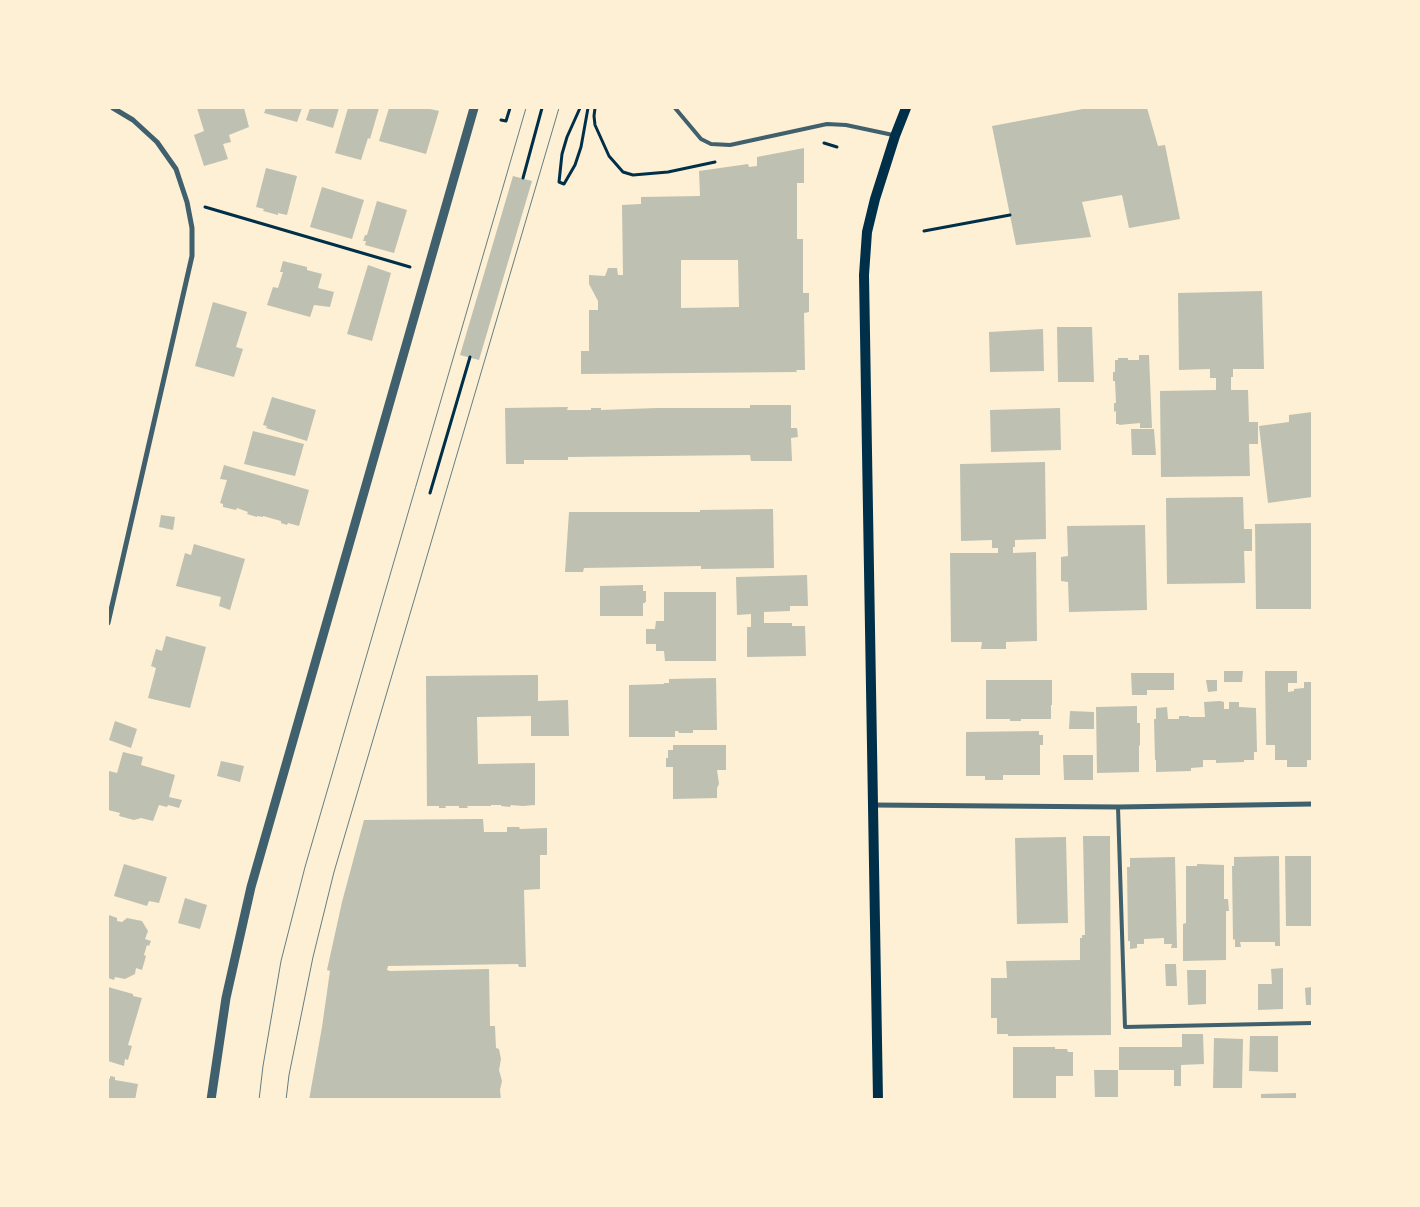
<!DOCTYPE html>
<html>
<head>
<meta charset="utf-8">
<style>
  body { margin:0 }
  #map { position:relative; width:1420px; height:1207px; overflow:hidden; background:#fdf0d5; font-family:Rubik,sans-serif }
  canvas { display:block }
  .frame { position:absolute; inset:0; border:109px solid #fdf0d5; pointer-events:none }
</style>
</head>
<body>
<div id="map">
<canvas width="1420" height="1207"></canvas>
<div class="frame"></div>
</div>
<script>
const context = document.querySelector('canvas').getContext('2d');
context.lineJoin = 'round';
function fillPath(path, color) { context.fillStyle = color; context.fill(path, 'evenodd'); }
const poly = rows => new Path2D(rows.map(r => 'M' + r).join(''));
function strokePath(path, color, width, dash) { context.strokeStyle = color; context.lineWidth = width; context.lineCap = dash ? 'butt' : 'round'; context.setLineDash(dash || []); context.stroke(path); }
fillPath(poly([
  [197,108,244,108,249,127,229,135,231,142,223,144,228,159,204,166,194,135,204,131],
  [266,108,302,108,297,122,264,113],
  [310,108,339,108,333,128,306,120],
  [348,108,379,108,370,139,368,138,361,160,335,153],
  [389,108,426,108,439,111,426,154,379,141],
  [1088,108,1147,108,1158,146,1165,145,1180,219,1129,228,1122,195,1082,202,1091,237,1016,245,992,126],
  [804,148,804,183,797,183,797,239,803,239,803,293,809,293,809,312,804,313,805,370,796,370,797,372,581,374,581,351,589,351,589,310,598,310,598,301,589,284,589,275,605,276,608,268,617,268,618,275,623,275,622,205,641,204,641,197,700,196,699,171,748,164,749,167,757,166,757,157],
  [681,260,738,260,739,307,681,308],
  [266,168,297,176,287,215,278,213,278,215,263,211,264,209,256,207],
  [513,176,532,181,479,360,460,355],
  [322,187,364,200,352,239,310,227],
  [377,201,407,210,394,253,365,245,366,241,363,241,365,235,367,235],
  [283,261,307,267,307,270,322,274,318,288,334,292,330,307,314,305,310,317,267,305,273,287,278,288,283,272,280,272],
  [368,265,391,273,372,341,347,334],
  [1262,291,1264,369,1233,369,1233,377,1231,377,1231,390,1248,390,1249,422,1258,422,1258,444,1249,444,1250,476,1161,477,1160,391,1216,390,1216,378,1210,378,1210,369,1179,370,1178,293],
  [213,302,247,312,236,347,243,349,234,377,195,366],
  [1057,327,1092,327,1094,382,1058,382],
  [1043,329,1044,371,990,372,989,332],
  [1139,355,1149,355,1152,428,1140,428,1140,423,1119,425,1119,424,1116,424,1116,411,1114,412,1114,403,1116,403,1115,381,1113,381,1113,372,1115,372,1115,360,1118,360,1118,358,1128,358,1128,360,1139,360],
  [272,397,316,410,307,441,266,428,267,426,263,425],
  [750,405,791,405,791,428,797,428,798,437,791,438,792,461,751,461,750,455,568,457,568,460,524,460,524,464,506,464,505,408,568,407,567,410,591,410,591,408,601,408,601,410,657,408,750,408],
  [1060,408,1061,450,991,452,990,410],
  [1312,412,1312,497,1268,503,1259,426,1289,422,1289,415],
  [1131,429,1154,429,1156,455,1132,455],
  [253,431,304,444,295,476,244,464],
  [1045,462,1046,539,1015,540,1015,547,1013,547,1013,553,1036,552,1037,641,1006,642,1006,649,981,649,982,642,951,642,950,553,998,553,998,548,992,548,992,540,961,541,960,464],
  [224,465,309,490,299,526,288,523,287,525,281,523,281,521,263,516,263,517,257,516,257,517,247,514,248,512,237,508,236,510,223,507,223,504,220,503,227,480,220,479],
  [1243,497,1244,529,1252,529,1252,551,1244,551,1245,583,1167,584,1166,498],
  [773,509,774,568,701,569,701,566,584,568,583,572,565,572,569,512,700,512,700,510],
  [161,515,175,517,173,530,159,527],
  [1312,523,1312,609,1256,609,1255,524],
  [1145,525,1147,610,1069,612,1068,582,1061,581,1061,557,1068,556,1067,526],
  [194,544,245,559,230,610,219,606,221,597,176,586,185,553,191,555],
  [807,575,808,606,790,606,790,611,764,612,764,623,792,623,792,626,805,626,806,656,747,657,747,627,751,627,751,614,737,615,736,577],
  [643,585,643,591,646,591,646,601,645,603,643,603,643,616,600,616,600,586],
  [664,592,716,592,716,661,665,661,664,651,656,651,656,644,646,644,646,629,655,629,656,621,664,621],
  [166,636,206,647,190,708,148,698,156,668,151,666,156,649,162,651],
  [1224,671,1243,671,1242,682,1224,682],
  [1265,671,1297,671,1297,683,1288,683,1288,692,1294,691,1294,689,1304,688,1304,682,1312,682,1312,760,1307,760,1307,767,1287,767,1287,760,1275,760,1275,745,1266,745],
  [1131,673,1174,673,1174,690,1147,690,1147,695,1132,695],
  [538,675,538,701,568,700,569,736,531,736,531,716,477,717,478,764,535,763,535,805,523,806,511,805,510,807,501,806,501,805,491,805,491,806,467,806,468,808,459,808,459,806,445,806,446,808,439,808,439,806,427,806,426,676],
  [716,678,717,730,693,730,693,733,679,733,678,731,675,731,675,737,629,737,629,685,664,684,664,683,669,683,669,679],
  [986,680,1052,680,1052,705,1051,705,1051,719,1021,719,1021,721,1010,721,1010,719,986,719],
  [1206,680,1217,680,1217,691,1208,692],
  [1220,701,1224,702,1224,709,1229,709,1229,702,1239,702,1239,707,1256,708,1257,752,1254,752,1254,760,1244,760,1244,762,1216,763,1216,760,1203,760,1203,767,1191,768,1191,771,1156,772,1156,760,1155,760,1154,719,1156,719,1156,708,1167,707,1168,719,1179,719,1179,716,1189,716,1189,717,1205,717,1204,702],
  [1137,706,1137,723,1140,723,1140,745,1139,746,1139,772,1097,773,1096,707],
  [1070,711,1094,712,1094,729,1069,729],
  [115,721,137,729,131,748,109,740],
  [1039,731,1039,735,1043,735,1043,745,1040,745,1040,775,1003,775,1003,780,985,780,985,776,966,776,966,732],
  [673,745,726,745,726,770,717,770,719,784,717,788,717,798,673,799,673,767,666,767,666,758,668,758,668,750,673,750],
  [123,752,143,757,141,765,175,775,169,797,182,800,179,808,168,805,167,807,159,805,153,821,141,818,134,820,119,816,120,813,108,810,108,775,109,771,117,773],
  [1063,755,1093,755,1093,780,1064,780],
  [221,761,244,766,240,782,217,776],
  [483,819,484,832,507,832,507,827,519,827,520,829,547,828,547,855,540,855,540,889,524,890,526,967,519,967,518,964,388,966,387,970,390,971,489,969,490,1026,495,1026,496,1048,499,1049,501,1059,499,1070,502,1081,500,1090,501,1100,309,1100,322,1027,330,971,327,970,342,902,364,820],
  [1083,836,1110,836,1111,1035,1008,1036,1008,1034,997,1034,997,1018,991,1018,991,978,1007,978,1006,961,1080,960,1080,938,1082,938,1082,935,1085,935],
  [1066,837,1068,923,1017,924,1015,838],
  [1279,856,1280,946,1275,946,1275,942,1240,942,1241,947,1235,947,1235,939,1233,940,1232,866,1234,866,1234,857],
  [1285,856,1312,856,1312,926,1286,926],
  [1175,857,1177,948,1171,948,1172,944,1164,944,1164,938,1144,939,1144,944,1137,944,1137,948,1130,949,1130,941,1128,941,1127,867,1130,867,1130,858],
  [124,864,167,877,159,903,149,901,147,906,114,896],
  [1197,864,1224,865,1224,899,1228,899,1229,911,1226,911,1226,960,1183,961,1183,924,1186,923,1186,866,1197,866],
  [185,898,207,905,200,929,178,923],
  [109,915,117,918,117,921,122,922,127,918,142,921,148,931,145,939,151,941,149,946,147,945,144,955,146,956,142,970,136,968,135,974,125,979,115,977,114,980,108,978,108,918],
  [1165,964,1176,964,1177,986,1166,986],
  [1283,968,1283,1009,1258,1010,1258,984,1272,984,1271,969],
  [1187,970,1206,970,1206,1004,1188,1005],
  [108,987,133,994,133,996,142,998,128,1045,132,1046,128,1060,125,1059,124,1066,108,1061],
  [1312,987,1312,1005,1306,1005,1305,988],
  [1182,1034,1203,1034,1204,1064,1181,1065,1181,1086,1174,1086,1174,1070,1119,1070,1119,1047,1182,1047],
  [1250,1036,1278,1036,1278,1072,1249,1071],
  [1214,1038,1243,1039,1242,1088,1213,1088],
  [1013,1047,1055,1047,1055,1049,1067,1049,1068,1052,1073,1052,1073,1076,1056,1076,1056,1098,1013,1098],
  [1094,1070,1118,1070,1118,1097,1095,1097],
  [110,1076,115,1077,115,1080,138,1084,135,1100,108,1100,108,1078,110,1079],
  [1296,1093,1296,1100,1261,1100,1261,1094]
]), '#bec0b2');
strokePath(poly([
  [580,108,567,137,562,154,559,182,564,184,575,165,581,147,588,108],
  [595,108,594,116,595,125,609,156,623,172,633,175,668,172,715,162],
  [501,120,506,121,510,108],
  [824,143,837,147],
  [523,178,542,108],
  [205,207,410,267],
  [924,231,1010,215],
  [430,493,470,357]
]), '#003049', 3);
strokePath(poly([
  [675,108,701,139,711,144,730,145,827,124,846,125,893,135],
  [1118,807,1125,1027,1312,1023]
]), '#3f606c', 4);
strokePath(poly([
  [108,623,192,256,192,228,187,202,176,169,157,142,133,120,113,108],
  [873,805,1118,807,1312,804]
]), '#3f606c', 5);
strokePath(poly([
  [211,1100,226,998,251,887,474,108]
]), '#3f606c', 9);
strokePath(poly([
  [878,1100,864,275,867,232,875,199,895,136,906,108]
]), '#003049', 10);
strokePath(poly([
  [259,1100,263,1066,281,961,305,867,526,108],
  [286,1100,289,1075,313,957,334,872,559,108]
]), '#657d81', 1);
</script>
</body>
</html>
